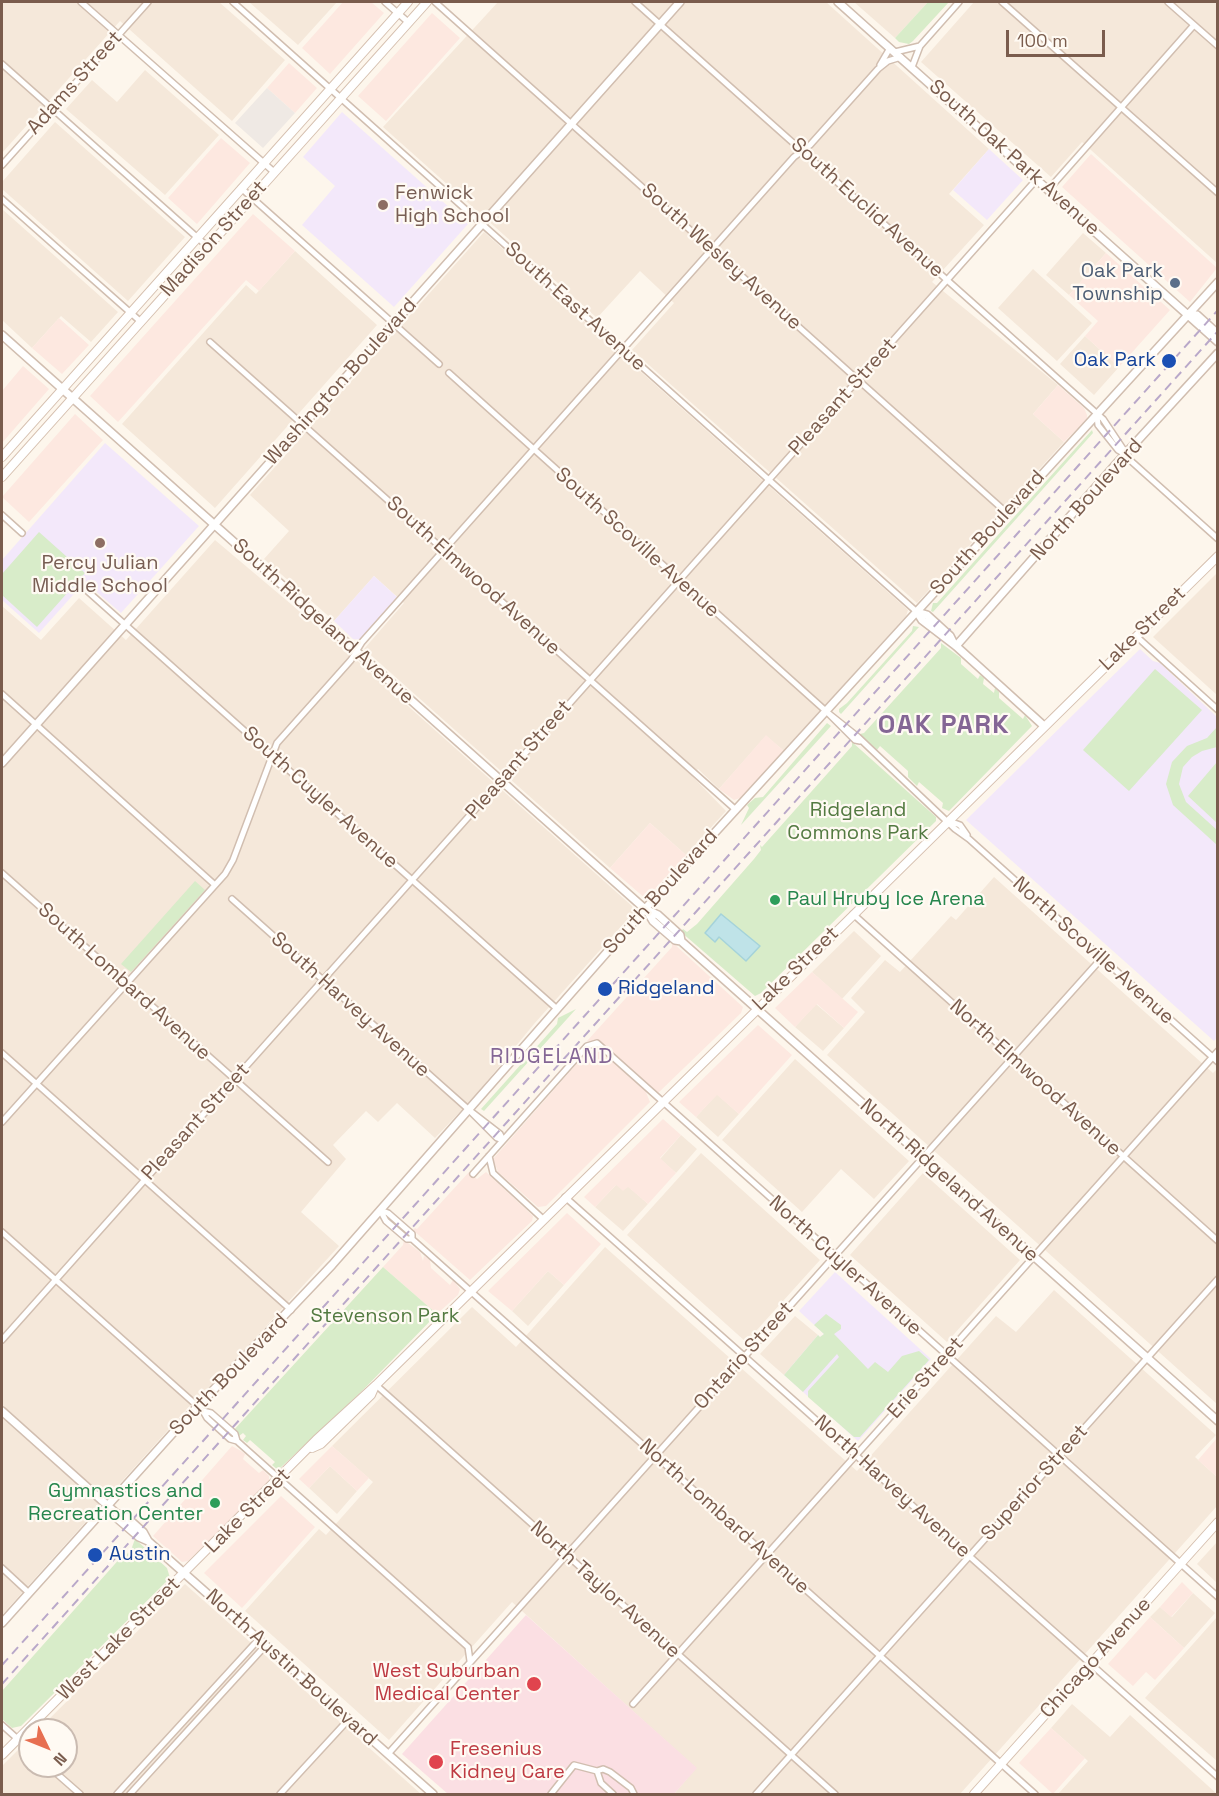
<!DOCTYPE html>
<html>
<head>
<meta charset="utf-8">
<style>
  body { margin:0 }
  #map { position:relative; width:1219px; height:1796px; overflow:hidden; background:#fdf6ec; font-family:"Space Grotesk",sans-serif }
  canvas { display:block }
  .frame { position:absolute; inset:0; border:3px solid #7a5c4d; pointer-events:none }
  .north { position:absolute; left:18px; top:1718px; width:60px; height:60px; box-sizing:border-box; background:#fffaf3; border:2px solid #cabbb1; border-radius:50%; rotate:133deg; font-size:16px; font-weight:700; line-height:24px; text-align:center; color:#7a5c4d }
  .north::after { content:''; display:block; margin:auto; width:21px; height:27px; background:#e76f51; clip-path:polygon(50% 0,100% 100%,50% 72%,0 100%) }
  .scale { position:absolute; left:1006px; top:30px; width:99px; height:27px; box-sizing:border-box; border:3px solid #7a5c4d; border-top:0; padding-left:8px; font-size:18px; line-height:21px; white-space:nowrap; color:#7a5c4d; -webkit-text-stroke:4px #fffaf3; paint-order:stroke }
</style>
</head>
<body>
<div id="map">
<canvas width="1219" height="1796"></canvas>
<div class="frame"></div>
<div class="north">N</div>
<div class="scale">100 m</div>
</div>
<script>
const context = document.querySelector('canvas').getContext('2d');
context.lineJoin = 'round';
function fillPath(path, color) { context.fillStyle = color; context.fill(path, 'evenodd'); }
const poly = rows => new Path2D(rows.map(r => 'M' + r).join(''));
function strokePath(path, color, width, dash) { context.strokeStyle = color; context.lineWidth = width; context.lineCap = dash ? 'butt' : 'round'; context.setLineDash(dash || []); context.stroke(path); }
function label(font, color, halo, rows, align = 'center') {
  context.font = font + ' "Space Grotesk",sans-serif'; context.lineWidth = 4.5; context.setLineDash([]); context.textBaseline = 'middle'; context.strokeStyle = halo; context.fillStyle = color; for (const [text, x, y, turn = 0] of rows) {
    context.save(); context.translate(x, y); context.rotate((+turn || 0) * Math.PI / 180); context.textAlign = isNaN(turn) ? turn : align; if (halo) context.strokeText(text, 0, 0); context.fillText(text, 0, 0); context.restore();
  }
}
fillPath(poly([
  [2,2,219,2,285,60,232,121,120,21,2,153],
  [249,2,337,2,298,45],
  [498,2,826,2,989,149,949,194,984,225,932,282,1058,385,1033,414,1064,442,917,603,632,350,674,303,640,271,597,318,383,127],
  [854,2,928,2,895,38],
  [974,2,1217,2,1217,263,1082,142,1051,177,921,62],
  [145,70,219,135,165,195,66,109,92,80,117,102],
  [55,122,185,237,128,301,2,189,2,182],
  [2,209,118,312,91,342,61,316,32,348,2,320],
  [484,232,908,610,906,616,784,751,766,736,719,789,698,769,692,776,726,811,686,855,650,823,610,868,364,649,404,603,374,576,334,621,264,559,289,531,250,495],
  [1083,233,1106,253,1069,295,1046,275],
  [295,251,377,325,215,508,122,424,246,285,256,294],
  [1033,269,1092,323,1057,361,998,308],
  [1085,336,1119,367,1094,395,1060,364],
  [215,540,343,648,632,906,634,912,534,1024,474,1097,435,1138,397,1103,378,1122,366,1111,333,1145,346,1159,301,1212,339,1246,239,1356,186,1410,2,1615,2,606,41,640,79,598,126,640],
  [1217,573,1217,695,1153,637],
  [994,877,1213,1073,1217,1069,1217,1404,827,1055,865,1012,851,998,885,960,900,972,951,916,956,920],
  [854,931,881,956,842,999,812,972],
  [816,1004,844,1028,823,1051,795,1027],
  [795,1059,909,1161,874,1199,841,1169,802,1212,722,1140],
  [717,1094,739,1114,718,1137,696,1117],
  [681,1135,697,1149,676,1173,660,1159],
  [701,1153,820,1260,746,1342,627,1235],
  [923,1173,1020,1260,947,1342,850,1255],
  [616,1185,628,1186,648,1204,623,1231,595,1207],
  [605,1247,857,1471,996,1316,1016,1332,1054,1290,1216,1435,1195,1457,1217,1477,1217,1506,960,1794,674,1794,696,1768,512,1602,389,1740,245,1611,319,1529,326,1535,373,1482,332,1446,472,1307,516,1347],
  [548,1271,564,1285,528,1326,512,1311],
  [795,1316,818,1335,784,1375,760,1354],
  [330,1466,357,1491,337,1514,309,1488],
  [1217,1542,1217,1583,1197,1564],
  [185,1584,421,1794,2,1794,2,1766,30,1738,30,1766,66,1766,66,1730,38,1730],
  [1193,1593,1215,1613,1184,1648,1150,1617,1160,1607,1172,1617],
  [1217,1617,1217,1761,1145,1698],
  [1072,1704,1110,1737,1130,1715,1217,1794,1058,1794,1088,1761,1051,1728]
]), '#f5e8da');
fillPath(poly([
  [343,2,371,2,384,13,330,74,302,48],
  [432,13,460,38,386,121,358,96],
  [289,63,317,88,295,113,267,88],
  [221,138,250,163,197,224,168,198],
  [1091,154,1217,268,1190,302,1062,187],
  [253,214,295,251,259,291,246,280,118,422,90,396],
  [1106,253,1170,310,1119,367,1085,336,1098,321,1069,295],
  [59,318,89,345,62,374,32,348],
  [23,366,49,389,2,443,2,391],
  [1058,385,1084,408,1087,415,1087,419,1064,442,1033,414],
  [75,414,103,440,29,522,2,497],
  [766,735,784,751,740,798,734,800,719,789],
  [650,823,686,855,646,899,610,868],
  [672,942,743,1007,741,1013,657,1094,596,1041,587,1041,672,947],
  [812,972,858,1012,844,1028,817,1004,795,1027,775,1008],
  [758,1025,792,1055,739,1114,717,1095,696,1117,679,1102],
  [596,1049,603,1051,645,1090,650,1102,546,1206,538,1207,498,1172,493,1159,587,1052],
  [663,1119,681,1135,660,1158,676,1173,648,1204,628,1187,623,1191,616,1185,595,1207,584,1197],
  [469,1172,477,1179,486,1172,533,1216,532,1221,470,1280,413,1230,415,1228,417,1229],
  [567,1213,601,1244,564,1285,548,1271,512,1311,488,1291],
  [404,1240,420,1252,423,1261,424,1256,430,1260,431,1268,450,1285,453,1280,460,1289,458,1295,437,1314,383,1267,403,1245],
  [1217,1438,1217,1477,1198,1460],
  [232,1446,241,1451,245,1454,243,1459,259,1473,263,1470,269,1476,269,1480,255,1497,188,1561,182,1562,153,1536],
  [332,1446,369,1478,357,1491,330,1466,309,1488,299,1479],
  [281,1496,315,1527,242,1608,204,1573],
  [1182,1582,1193,1593,1171,1617,1160,1607],
  [1150,1617,1184,1648,1155,1680,1146,1672,1133,1686,1108,1664],
  [1051,1728,1085,1758,1053,1794,1019,1763]
]), '#fde8e0');
fillPath(poly([
  [267,88,295,113,263,148,235,123]
]), '#efe9e4');
fillPath(poly([
  [342,112,468,224,394,307,302,225,335,186,303,157],
  [989,149,1023,180,987,220,953,190],
  [105,443,199,526,121,613,86,583,82,585,39,633,2,600,2,560],
  [374,576,397,597,359,640,353,639,334,621],
  [1140,649,1153,661,1160,663,1217,717,1217,1037,1214,1041,966,820],
  [835,1272,931,1359,858,1441,784,1375,818,1335,820,1337,824,1334,799,1311]
]), '#f3e8fa');
fillPath(poly([
  [526,1615,697,1768,674,1794,448,1794,402,1754]
]), '#fbdfe3');
fillPath(poly([
  [928,2,949,2,913,41,909,44,899,42,895,38],
  [1092,430,1093,433,933,612,931,611,933,603,937,603],
  [39,532,85,573,37,627,2,595,2,574],
  [913,626,919,627,841,714,839,712,839,709,847,703,912,631],
  [941,643,961,658,961,664,978,679,980,675,984,678,983,684,994,693,995,688,999,692,999,698,1023,719,1025,715,1032,726,949,811,942,808,943,803,919,782,917,786,908,777,908,771,880,746,877,750,860,734,864,733,941,648],
  [1155,669,1202,710,1129,791,1083,750],
  [827,723,831,726,741,825,749,808,747,805,755,798,763,797],
  [1217,727,1217,747,1202,751,1192,757,1183,767,1179,784,1186,802,1217,830,1217,845,1173,805,1166,784,1172,762,1187,746,1207,738],
  [852,742,936,817,936,821,761,993,755,996,681,932,683,929,687,932,697,924,754,859,761,850,760,845,762,847,852,746],
  [1217,762,1217,823,1188,796],
  [195,881,205,890,131,972,121,964],
  [576,1009,484,1111,481,1109,557,1024,558,1018],
  [383,1267,437,1314,362,1391,278,1470,272,1465,275,1462,250,1440,247,1443,243,1440,246,1436,243,1433,239,1436,233,1431],
  [826,1314,841,1325,841,1329,834,1334,868,1369,875,1362,888,1372,902,1356,919,1351,929,1360,860,1437,854,1437,808,1397,808,1391,839,1357,837,1354,803,1392,784,1375,818,1335,820,1337,824,1334,814,1325],
  [135,1539,167,1568,170,1578,21,1726,12,1728,2,1719,2,1691,122,1556,124,1557,131,1550]
]), '#d8ecc9');
const water = poly([
  [721,914,760,946,746,961,719,937,715,942,705,933,721,914]
]);
fillPath(water, '#bfe3e8');
strokePath(water, '#a5d3da', 1.5);
const minor = poly([
  [81,2,274,172],
  [233,2,917,612],
  [385,2,408,22],
  [435,2,1007,513],
  [635,2,1103,419,1131,461,1218,539],
  [1002,2,1218,193],
  [1168,2,1218,46],
  [895,52,920,46],
  [2,64,208,247],
  [880,65,890,48],
  [912,67,920,46,959,2],
  [2,165,148,2],
  [241,188,439,364],
  [1049,189,1194,25],
  [2,199,141,322],
  [210,342,736,810],
  [449,373,827,712,855,740,860,741],
  [1097,416,1098,425,1118,450,1125,454],
  [2,515,22,533],
  [84,588,556,1008],
  [1136,636,1218,710],
  [2,694,215,885],
  [828,713,858,737,955,829,969,839,1218,1062],
  [949,821,960,825,967,835],
  [2,873,328,1162],
  [232,899,468,1109,497,1138,503,1140],
  [853,914,1218,1241],
  [2,1053,291,1310],
  [469,1110,500,1134,503,1140],
  [2,1122,225,874,233,860,277,743,351,660,362,642,794,157,810,145,878,69,888,61,901,57],
  [489,1156,493,1173,543,1219],
  [473,1174,587,1046,597,1043,1218,1597],
  [565,1197,1218,1777],
  [380,1210,388,1213,412,1234,412,1239,1035,1794],
  [380,1210,386,1221,407,1239,412,1239],
  [2,1232,203,1411,207,1418,230,1439,237,1441,468,1647,470,1661],
  [2,1340,1037,179],
  [376,1385,835,1794],
  [203,1411,211,1413,235,1434,237,1441],
  [2,1568,29,1593],
  [633,1704,1218,1051],
  [2,1725,30,1750],
  [388,1754,1101,959],
  [48,1766,80,1794],
  [117,1794,259,1639],
  [130,1794,266,1645],
  [280,1794,349,1719],
  [551,1794,574,1765,597,1771],
  [613,1794,601,1783,597,1771,603,1769,610,1772,631,1788,634,1794],
  [756,1794,1218,1279]
]);
const tertiary = poly([
  [838,2,1218,342],
  [1189,314,1197,315,1218,334],
  [2,335,645,909,658,915,680,935,681,941],
  [917,612,922,620,956,646,1044,726],
  [917,612,927,615,950,636,954,644],
  [956,646,1117,463,1218,353],
  [2,763,680,2],
  [647,911,653,921,675,940,681,941,1218,1421],
  [2,1411,117,1514,118,1519,139,1537,148,1541,433,1794],
  [117,1514,123,1514,143,1532,148,1541],
  [2,1623,181,1424,332,1265,645,909,1218,282]
]);
const secondary = poly([
  [2,457,408,2],
  [2,477,427,2],
  [312,1448,321,1444,371,1395,375,1386],
  [2,1755,316,1440,376,1385,1218,556],
  [974,1794,1218,1522]
]);
strokePath(minor, '#d1beb0', 8);
strokePath(tertiary, '#d1beb0', 10);
strokePath(secondary, '#d6c0b0', 10);
strokePath(minor, '#fff', 5);
strokePath(tertiary, '#fff', 7);
strokePath(secondary, '#fff', 8);
strokePath(poly([
  [2,1665,1218,310],
  [2,1684,1218,331]
]), '#b9a8c9', 2, [9, 6]);
for (const [x, y, r, color] of [
  [383,205,6,"#8d6e63"],
  [1175,283,6,"#5c6f8a"],
  [1169,361,8,"#1a4fb4"],
  [100,543,6,"#8d6e63"],
  [775,900,6,"#2e9e5b"],
  [605,989,8,"#1a4fb4"],
  [215,1503,6,"#2e9e5b"],
  [95,1555,8,"#1a4fb4"],
  [534,1684,8,"#e0444e"],
  [436,1762,8,"#e0444e"]
]) { const dot = new Path2D(); dot.arc(x, y, r, 0, 2 * Math.PI); context.fillStyle = color; context.fill(dot); strokePath(dot, '#fffaf3', 2); }
label('20px', '#7a5c4d', '#fffaf3', [
  ["Adams Street",75,83,-48],
  ["South Oak Park Avenue",1014,158,42],
  ["South Euclid Avenue",867,208,42],
  ["Madison Street",214,239,-48],
  ["South Wesley Avenue",721,257,42],
  ["South East Avenue",575,307,42],
  ["Washington Boulevard",341,382,-48],
  ["Pleasant Street",843,397,-48],
  ["North Boulevard",1087,500,-48],
  ["South Boulevard",988,533,-48],
  ["South Scoville Avenue",637,543,42],
  ["South Elmwood Avenue",473,576,42],
  ["South Ridgeland Avenue",323,622,42],
  ["Lake Street",1143,629,-44],
  ["Pleasant Street",519,760,-49],
  ["South Cuyler Avenue",320,798,42],
  ["South Boulevard",661,892,-48],
  ["North Scoville Avenue",1093,951,42],
  ["Lake Street",796,969,-44],
  ["South Lombard Avenue",124,982,42],
  ["South Harvey Avenue",350,1005,42],
  ["North Elmwood Avenue",1035,1078,42],
  ["Pleasant Street",196,1122,-48],
  ["North Ridgeland Avenue",949,1181,42],
  ["North Cuyler Avenue",845,1266,42],
  ["Ontario Street",744,1356,-48],
  ["South Boulevard",229,1375,-46],
  ["Erie Street",926,1378,-48],
  ["Superior Street",1035,1483,-48],
  ["North Harvey Avenue",892,1487,42],
  ["Lake Street",248,1511,-45],
  ["North Lombard Avenue",724,1517,42],
  ["North Taylor Avenue",605,1590,42],
  ["West Lake Street",119,1639,-45],
  ["Chicago Avenue",1096,1658,-48],
  ["North Austin Boulevard",291,1668,42]
]);
label('20px', '#785e54', '#fffaf3', [
  ["Fenwick",395,194],
  ["High School",395,217],
  ["Percy Julian",100,564,"center"],
  ["Middle School",100,587,"center"]
], 'left');
label('20px', '#4e5e75', '#fffaf3', [
  ["Oak Park",1163,272],
  ["Township",1163,295]
], 'right');
label('20px', '#164399', '#fffaf3', [
  ["Oak Park",1156,361,"right"],
  ["Ridgeland",618,989],
  ["Austin",109,1555]
], 'left');
label('20px', '#537a41', '#fffaf3', [
  ["Ridgeland",858,811],
  ["Commons Park",858,834],
  ["Stevenson Park",385,1317]
]);
label('20px', '#27864d', '#fffaf3', [
  ["Paul Hruby Ice Arena",787,900],
  ["Gymnastics and",203,1492,"right"],
  ["Recreation Center",203,1515,"right"]
], 'left');
label('20px', '#be3a42', '#fffaf3', [
  ["West Suburban",520,1672],
  ["Medical Center",520,1695],
  ["Fresenius",450,1750,"left"],
  ["Kidney Care",450,1773,"left"]
], 'right');
context.letterSpacing = '1.5px';
label('21px', '#846695', '#fffaf3', [
  ["RIDGELAND",552,1057]
]);
context.letterSpacing = '0px';
context.letterSpacing = '1.5px';
label('bold 26px', '#846695', '#fffaf3', [
  ["OAK PARK",944,726]
]);
context.letterSpacing = '0px';
</script>
</body>
</html>
